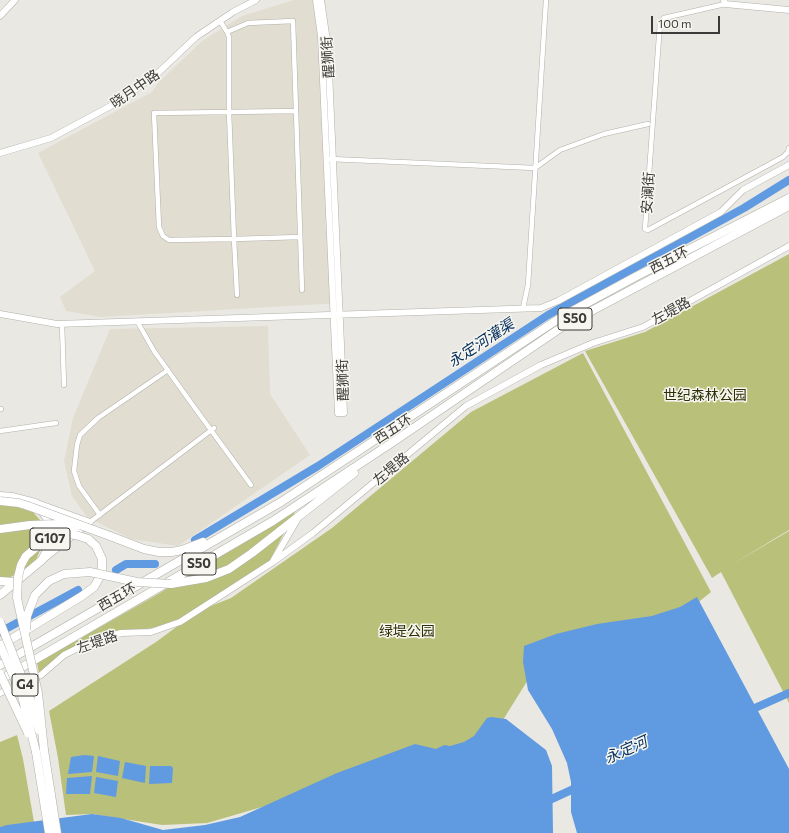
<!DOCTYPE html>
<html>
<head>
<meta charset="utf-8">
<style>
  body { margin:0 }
  #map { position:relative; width:789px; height:833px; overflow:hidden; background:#eae8e3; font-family:Commissioner,sans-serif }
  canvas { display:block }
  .scale { position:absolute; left:651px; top:16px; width:69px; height:18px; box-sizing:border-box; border:2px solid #3c3b39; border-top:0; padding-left:5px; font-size:12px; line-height:14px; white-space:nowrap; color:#3c3b39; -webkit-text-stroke:3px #f7f6f0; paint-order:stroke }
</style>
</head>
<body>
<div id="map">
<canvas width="789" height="833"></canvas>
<div class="scale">100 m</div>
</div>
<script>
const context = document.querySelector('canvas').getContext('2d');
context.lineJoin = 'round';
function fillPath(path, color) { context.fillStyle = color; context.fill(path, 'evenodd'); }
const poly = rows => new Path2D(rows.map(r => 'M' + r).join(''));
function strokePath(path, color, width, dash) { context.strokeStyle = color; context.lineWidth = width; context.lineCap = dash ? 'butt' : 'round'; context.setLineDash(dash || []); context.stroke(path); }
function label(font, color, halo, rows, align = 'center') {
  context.font = font + ' Commissioner,"Noto Sans SC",sans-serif'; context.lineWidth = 3; context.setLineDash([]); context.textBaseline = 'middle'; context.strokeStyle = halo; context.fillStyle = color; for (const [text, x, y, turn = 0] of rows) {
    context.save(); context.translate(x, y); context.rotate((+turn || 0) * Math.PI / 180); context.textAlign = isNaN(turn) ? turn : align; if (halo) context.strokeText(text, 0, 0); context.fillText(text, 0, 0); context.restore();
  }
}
fillPath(poly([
  [294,0,325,0,340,303,100,317,66,311,60,297,95,271,38,153,152,92,157,84,202,41,242,16],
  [268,326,270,394,310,455,178,546,131,539,87,517,72,496,64,461,73,418,110,329]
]), '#e1ddd0');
fillPath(poly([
  [789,254,789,530,731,565,789,531,789,703,721,572,712,578,585,351,645,332],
  [583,353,711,592,664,630,544,654,498,728,433,761,355,780,207,823,162,825,92,814,66,815,58,758,49,711,156,642,198,611,231,598,332,528,471,412],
  [0,505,17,507,33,512,40,520,44,532,41,548,36,560,25,569,9,578,0,579],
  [296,510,269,562,177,621,163,626,95,638,39,673,37,663,158,594],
  [17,735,23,759,34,822,0,827,0,742]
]), '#b9c07a');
fillPath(poly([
  [697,597,789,769,789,833,577,833,571,812,571,782,567,763,552,729,528,690,523,662,524,646,556,634,597,624,652,616,680,607],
  [491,717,506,719,546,750,552,766,553,833,0,833,0,827,7,825,92,814,121,818,163,830,205,825,240,817,337,773,415,744,436,749,444,745,450,746,464,742,474,736,487,718],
  [84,755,94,756,92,772,68,774,71,757],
  [98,756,120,761,118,776,96,772],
  [125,762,146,766,145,783,122,778],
  [150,766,171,766,173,768,172,783,149,784],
  [92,776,90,794,66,794,67,778],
  [96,777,118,781,116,797,94,793]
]), '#609ae1');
strokePath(poly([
  [195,540,318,466,548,315,744,208,789,180],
  [116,570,126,564,155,564],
  [0,632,78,590],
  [746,712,789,693],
  [543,803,580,786]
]), '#609ae1', 8);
const street = poly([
  [725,4,664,18,660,23,645,229,648,230,783,157,788,152,789,148],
  [220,21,227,32,248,23,293,21,302,290],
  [227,32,229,37,229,112,296,111],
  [330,159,535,168,560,150,604,134,648,124],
  [237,295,234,239,229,112,154,113,159,227,163,236,169,240,234,239,300,237],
  [523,308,528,285,546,0],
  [137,321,154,351,192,404,251,485],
  [62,324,64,385],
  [0,409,1,409],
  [0,431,56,423],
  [100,515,79,486,74,471,77,445,80,435,98,418,168,370],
  [90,522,214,428]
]);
const secondary = poly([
  [316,0,321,36,338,413,344,413,328,48,321,0],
  [724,0,725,4,789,10],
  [0,16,15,0],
  [0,153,51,138,118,102,159,72,196,37,233,12,256,0],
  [0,314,57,324,541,308,558,301,721,212,743,190,789,165],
  [37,503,90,522],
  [44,559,90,522],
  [273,561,297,520],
  [0,693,41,675,64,655,92,641,121,633,151,632,180,622,273,562,313,533,466,406,541,365,593,343,643,327,789,246]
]);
const highway = poly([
  [0,496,13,497,36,503,47,518,50,529,48,548,42,560,0,595],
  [0,529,30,525],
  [110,536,144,549,159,552,172,552,182,550,203,542],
  [0,581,15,582],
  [171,584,206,578,229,569,252,553,354,473],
  [0,646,82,596,94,587,102,573,102,559,96,546,88,539],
  [0,665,281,502,563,316,635,277,789,198],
  [0,680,273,521,393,442,565,325,789,206],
  [44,750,57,833],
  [36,752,49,833]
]);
strokePath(street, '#b1b0aa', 5.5);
strokePath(secondary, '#b1b0aa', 7);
strokePath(highway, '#b1b0aa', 9);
strokePath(street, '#fff', 4.5);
strokePath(secondary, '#fff', 6);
strokePath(highway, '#fff', 8);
const highwayBridge = poly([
  [0,501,19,503,31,507,110,536],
  [30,525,55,524,76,527],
  [0,622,29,695,39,730],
  [26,630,27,616,35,595,49,581,64,574,90,572,137,582,171,584],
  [0,645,22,696,36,752],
  [0,674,28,733],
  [44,750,38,693,17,598,18,577,21,565,26,556,44,541,66,534,76,535,88,539]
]);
strokePath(highwayBridge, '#b1b0aa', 9, []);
strokePath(highwayBridge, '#fff', 8);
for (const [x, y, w] of [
  [575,319,34],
  [50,539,40],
  [199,564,34],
  [25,685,26]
]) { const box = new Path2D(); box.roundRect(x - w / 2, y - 11, w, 22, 3); context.fillStyle = '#f7f6f0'; context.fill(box); strokePath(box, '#3c3b39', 1); }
label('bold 13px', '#3c3b39', null, [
  ["S50",575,319],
  ["G107",50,539],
  ["S50",199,564],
  ["G4",25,685]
]);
label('14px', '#3c3b39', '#f7f6f0', [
  ["醒狮街",328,57,-94],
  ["晓月中路",135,89,-35],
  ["安澜街",648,193,-86],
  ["西五环",669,260,-27],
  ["左堤路",671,311,-29],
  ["醒狮街",343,380,-92],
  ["西五环",393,429,-33],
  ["左堤路",391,469,-40],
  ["西五环",117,597,-30],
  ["左堤路",97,642,-19]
]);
label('14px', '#2d3006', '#f7f6f0', [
  ["世纪森林公园",705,395],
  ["绿堤公园",407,631]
]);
label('italic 15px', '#0c3562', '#f7f6f0', [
  ["永定河灌渠",481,343,-33],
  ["永定河",626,750,-24]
]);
</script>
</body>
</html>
